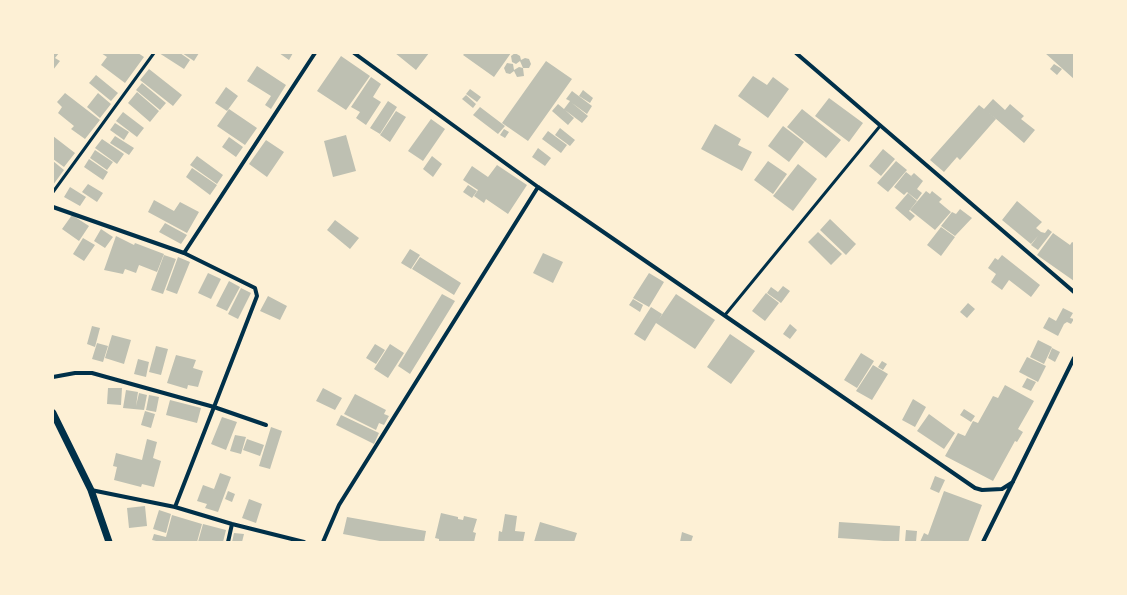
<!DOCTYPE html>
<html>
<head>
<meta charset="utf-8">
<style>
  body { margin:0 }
  #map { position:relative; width:1127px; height:595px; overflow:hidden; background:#fdf0d5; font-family:"Roboto Serif",serif }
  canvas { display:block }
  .frame { position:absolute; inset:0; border:54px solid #fdf0d5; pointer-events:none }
</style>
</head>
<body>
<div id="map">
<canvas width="1127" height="595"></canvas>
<div class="frame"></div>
</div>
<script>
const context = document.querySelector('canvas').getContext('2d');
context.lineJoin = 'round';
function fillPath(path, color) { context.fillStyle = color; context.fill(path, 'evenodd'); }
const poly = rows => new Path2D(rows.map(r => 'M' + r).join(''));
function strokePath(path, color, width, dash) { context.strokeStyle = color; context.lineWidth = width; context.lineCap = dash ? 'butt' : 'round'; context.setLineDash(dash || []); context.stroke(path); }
fillPath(poly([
  [53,53,59,53,55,58,60,61,53,70],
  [101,53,138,53,144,57,125,83,101,65,107,57],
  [159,53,180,53,190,60,184,69],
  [182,53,199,53,194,61],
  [279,53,293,53,289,60],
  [395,53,429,53,416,70],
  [465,53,511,53,494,77,463,55],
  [515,53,520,56,521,60,525,58,529,59,531,64,529,68,523,68,520,61,516,64,512,62,511,56],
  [1045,53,1074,53,1074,79],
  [341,56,370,76,346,110,317,91],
  [546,61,572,79,528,141,502,123],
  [507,63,513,64,514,70,519,67,523,68,524,76,517,77,514,71,510,74,506,73,504,68],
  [1054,64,1062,69,1057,75,1050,69],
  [257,66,286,85,271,109,265,105,271,96,247,81],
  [149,69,182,95,173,106,140,80],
  [96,75,118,93,111,101,89,83],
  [753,76,767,85,773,77,789,89,768,118,738,96],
  [371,77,381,84,373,97,381,102,366,125,356,118,360,112,351,107],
  [142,83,166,103,160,110,136,90],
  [226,87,238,96,227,111,215,103],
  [470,89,481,97,477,102,466,94],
  [583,90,593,98,590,103,579,96],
  [572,91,592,106,587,114,572,103,588,116,582,123,565,110,574,118,568,125,552,111,558,104,564,109,570,101,566,99],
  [137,92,159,111,150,122,128,103],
  [65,93,100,120,85,139,71,129,74,126,58,113,62,107,57,102],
  [98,93,111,104,100,118,87,107],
  [466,95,476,104,473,108,462,99],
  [829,98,863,123,849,142,815,116],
  [993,99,1005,110,1010,104,1024,116,1021,119,1035,130,1024,143,988,112,996,119,960,160,957,157,944,172,930,160,979,105,984,109],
  [388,101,397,107,380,134,370,128],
  [480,107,505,126,498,134,473,115],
  [229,109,257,128,245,145,217,126],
  [802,109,841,140,826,158,787,127],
  [396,111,406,117,390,142,380,135],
  [123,112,144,128,137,137,116,121],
  [431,119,445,129,423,161,408,151],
  [115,123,129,132,124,140,110,130],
  [715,124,741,139,738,145,752,152,742,171,701,149],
  [783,126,804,142,789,162,768,146],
  [560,128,575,140,570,146,555,135],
  [504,129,509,132,505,138,500,135],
  [548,131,567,145,561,153,542,139],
  [346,135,356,171,333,177,324,141],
  [53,136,75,153,64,167,53,159],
  [115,136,134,148,129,155,110,143],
  [229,137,243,147,236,157,222,147],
  [102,139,124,154,117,164,95,148],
  [266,140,284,152,267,177,249,164],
  [538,148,551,158,545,166,532,157],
  [883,149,895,159,881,176,869,166],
  [95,150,113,162,107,170,90,158],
  [197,156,223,175,217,184,190,165],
  [432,156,442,164,433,177,423,169],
  [89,159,108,172,103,180,84,167],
  [53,161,64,170,53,185],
  [768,161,787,174,773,194,754,180],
  [896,161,907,170,888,192,877,183],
  [798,164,817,179,793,211,773,196],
  [497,165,527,185,508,214,486,199,484,203,474,196,478,190,463,180,472,166,488,177],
  [192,168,217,185,210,195,186,177],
  [906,172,915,179,911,176,914,173,923,181,917,189,922,193,917,200,907,192,904,195,894,187],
  [88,184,103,193,97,202,82,192],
  [468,185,477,191,472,198,463,192],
  [70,187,86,197,80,206,64,197],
  [926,191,930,194,932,191,942,199,939,202,951,212,935,230,910,210],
  [908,193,917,201,909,211,915,216,910,221,895,208],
  [154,200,174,211,180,202,199,212,187,233,148,212],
  [1017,201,1042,222,1036,228,1041,232,1045,233,1048,229,1052,232,1038,250,1031,245,1038,236,1031,244,1002,220],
  [960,209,972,218,955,236,941,226,952,212,956,214],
  [72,215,89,226,79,241,62,229],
  [830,219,856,244,846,255,820,230],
  [335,220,359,238,350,249,327,230],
  [165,223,187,235,181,244,159,232],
  [941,227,955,237,941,256,927,245],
  [101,229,113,237,105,248,94,241],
  [818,232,842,254,831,265,808,242],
  [1053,233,1070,245,1072,242,1074,243,1074,281,1037,255],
  [116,236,134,245,135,243,164,254,157,272,139,265,136,273,125,269,123,274,104,270],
  [83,238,95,245,84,261,73,254],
  [410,249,420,255,411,269,401,263],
  [543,253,563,262,553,283,533,273],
  [164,255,176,259,163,294,151,290],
  [1002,255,1040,285,1031,297,1009,280,1002,290,991,282,996,274,988,268,995,258,998,260],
  [178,257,190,262,177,294,166,290],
  [420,257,461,283,454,295,412,269],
  [208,273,221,279,211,299,198,293],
  [649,273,664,282,649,307,633,298],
  [229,281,240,287,227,311,216,306],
  [783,286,790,291,781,303,767,293,771,287,778,292],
  [241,288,251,293,238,319,228,314],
  [766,293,779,303,765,321,752,311],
  [442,294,455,301,410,374,398,366],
  [676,294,715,320,695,349,656,323,645,341,634,334,651,307,662,314,659,319],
  [268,296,287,306,280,320,260,311],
  [633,299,643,305,640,312,629,305],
  [968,303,975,309,967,318,960,312],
  [1063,308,1073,313,1070,318,1074,319,1071,324,1067,322,1064,324,1058,336,1043,328,1049,317,1056,321],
  [790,324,797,330,790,339,783,334],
  [92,326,100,328,95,347,87,344],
  [730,334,755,351,731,384,707,367],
  [112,335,131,340,124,364,105,358],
  [1038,340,1052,347,1044,364,1030,357],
  [97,343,108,346,103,362,92,359],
  [375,344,385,350,376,364,366,358],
  [390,344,404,353,388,378,374,369],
  [156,346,168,349,161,375,149,372],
  [1052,348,1060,352,1055,362,1048,358],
  [861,353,874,361,857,388,844,380],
  [176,355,196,360,193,368,203,371,198,387,188,385,187,389,167,383],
  [1027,357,1046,366,1038,382,1019,372],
  [138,359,149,362,146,377,134,374],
  [882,361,887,364,883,370,878,367],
  [873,365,888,374,872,400,856,391],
  [1027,378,1036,382,1031,391,1022,387],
  [1005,385,1034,401,1018,429,1023,432,1017,442,1015,441,993,481,945,456,958,433,965,436,973,421,978,423,993,396,998,398],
  [108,388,122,388,121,405,107,404],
  [323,388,342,398,335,410,316,401],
  [126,390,138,392,136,406,139,393,147,395,144,410,123,408],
  [355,394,386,410,384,414,389,416,384,425,379,423,376,430,344,414],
  [149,395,159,397,156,412,146,410],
  [913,399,926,407,915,427,902,420],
  [170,400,201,408,197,423,166,415],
  [964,409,975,416,971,422,960,415],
  [145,411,155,414,151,428,141,425],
  [929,414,955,433,944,449,917,431],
  [341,415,379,433,374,444,336,425],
  [222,417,237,422,226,450,211,444],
  [271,427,282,431,270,469,259,466],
  [235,435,246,437,241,454,230,451],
  [147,439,157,442,153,458,161,461,154,487,142,484,141,487,114,480,117,467,113,466,116,453,142,460],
  [247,439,264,445,260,456,243,450],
  [220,473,231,477,218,512,205,508,207,504,197,501,203,485,214,489],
  [935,476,945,480,939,493,930,489],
  [228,491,235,494,232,502,225,499],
  [944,491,982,505,968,542,920,542,924,533,928,535],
  [249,499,262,504,256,523,242,518],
  [145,506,147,526,129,528,127,508],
  [159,510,171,514,166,533,153,529],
  [441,513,458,517,458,519,463,520,464,516,477,519,473,532,476,533,474,542,439,542,439,539,435,538],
  [505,514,517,516,515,531,525,532,523,542,498,542,499,531,502,532],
  [172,515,202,524,197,542,160,542,152,540,154,534,166,537],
  [347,517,426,531,424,542,385,542,343,534],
  [540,522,577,533,574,542,534,542],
  [839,522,900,526,899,542,838,538],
  [203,524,226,530,223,542,198,542],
  [906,530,917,531,916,542,905,542],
  [682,532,693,536,691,542,680,542],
  [234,533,244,534,242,542,232,542]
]), '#bec0b2');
strokePath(poly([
  [53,192,154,53],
  [725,315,880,126]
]), '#003049', 3);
strokePath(poly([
  [354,53,538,187,975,488,982,490,1002,489,1013,482],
  [796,53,1074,292],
  [53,207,184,253,255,288,257,296,214,407,92,373,75,373,53,377],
  [184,253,315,53],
  [91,490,175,507,232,524,304,542],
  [175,507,214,407,266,425],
  [228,542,232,524],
  [323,542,339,505,538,187],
  [983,542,1074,358]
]), '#003049', 4);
strokePath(poly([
  [53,413,91,490,109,542]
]), '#003049', 7);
</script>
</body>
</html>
